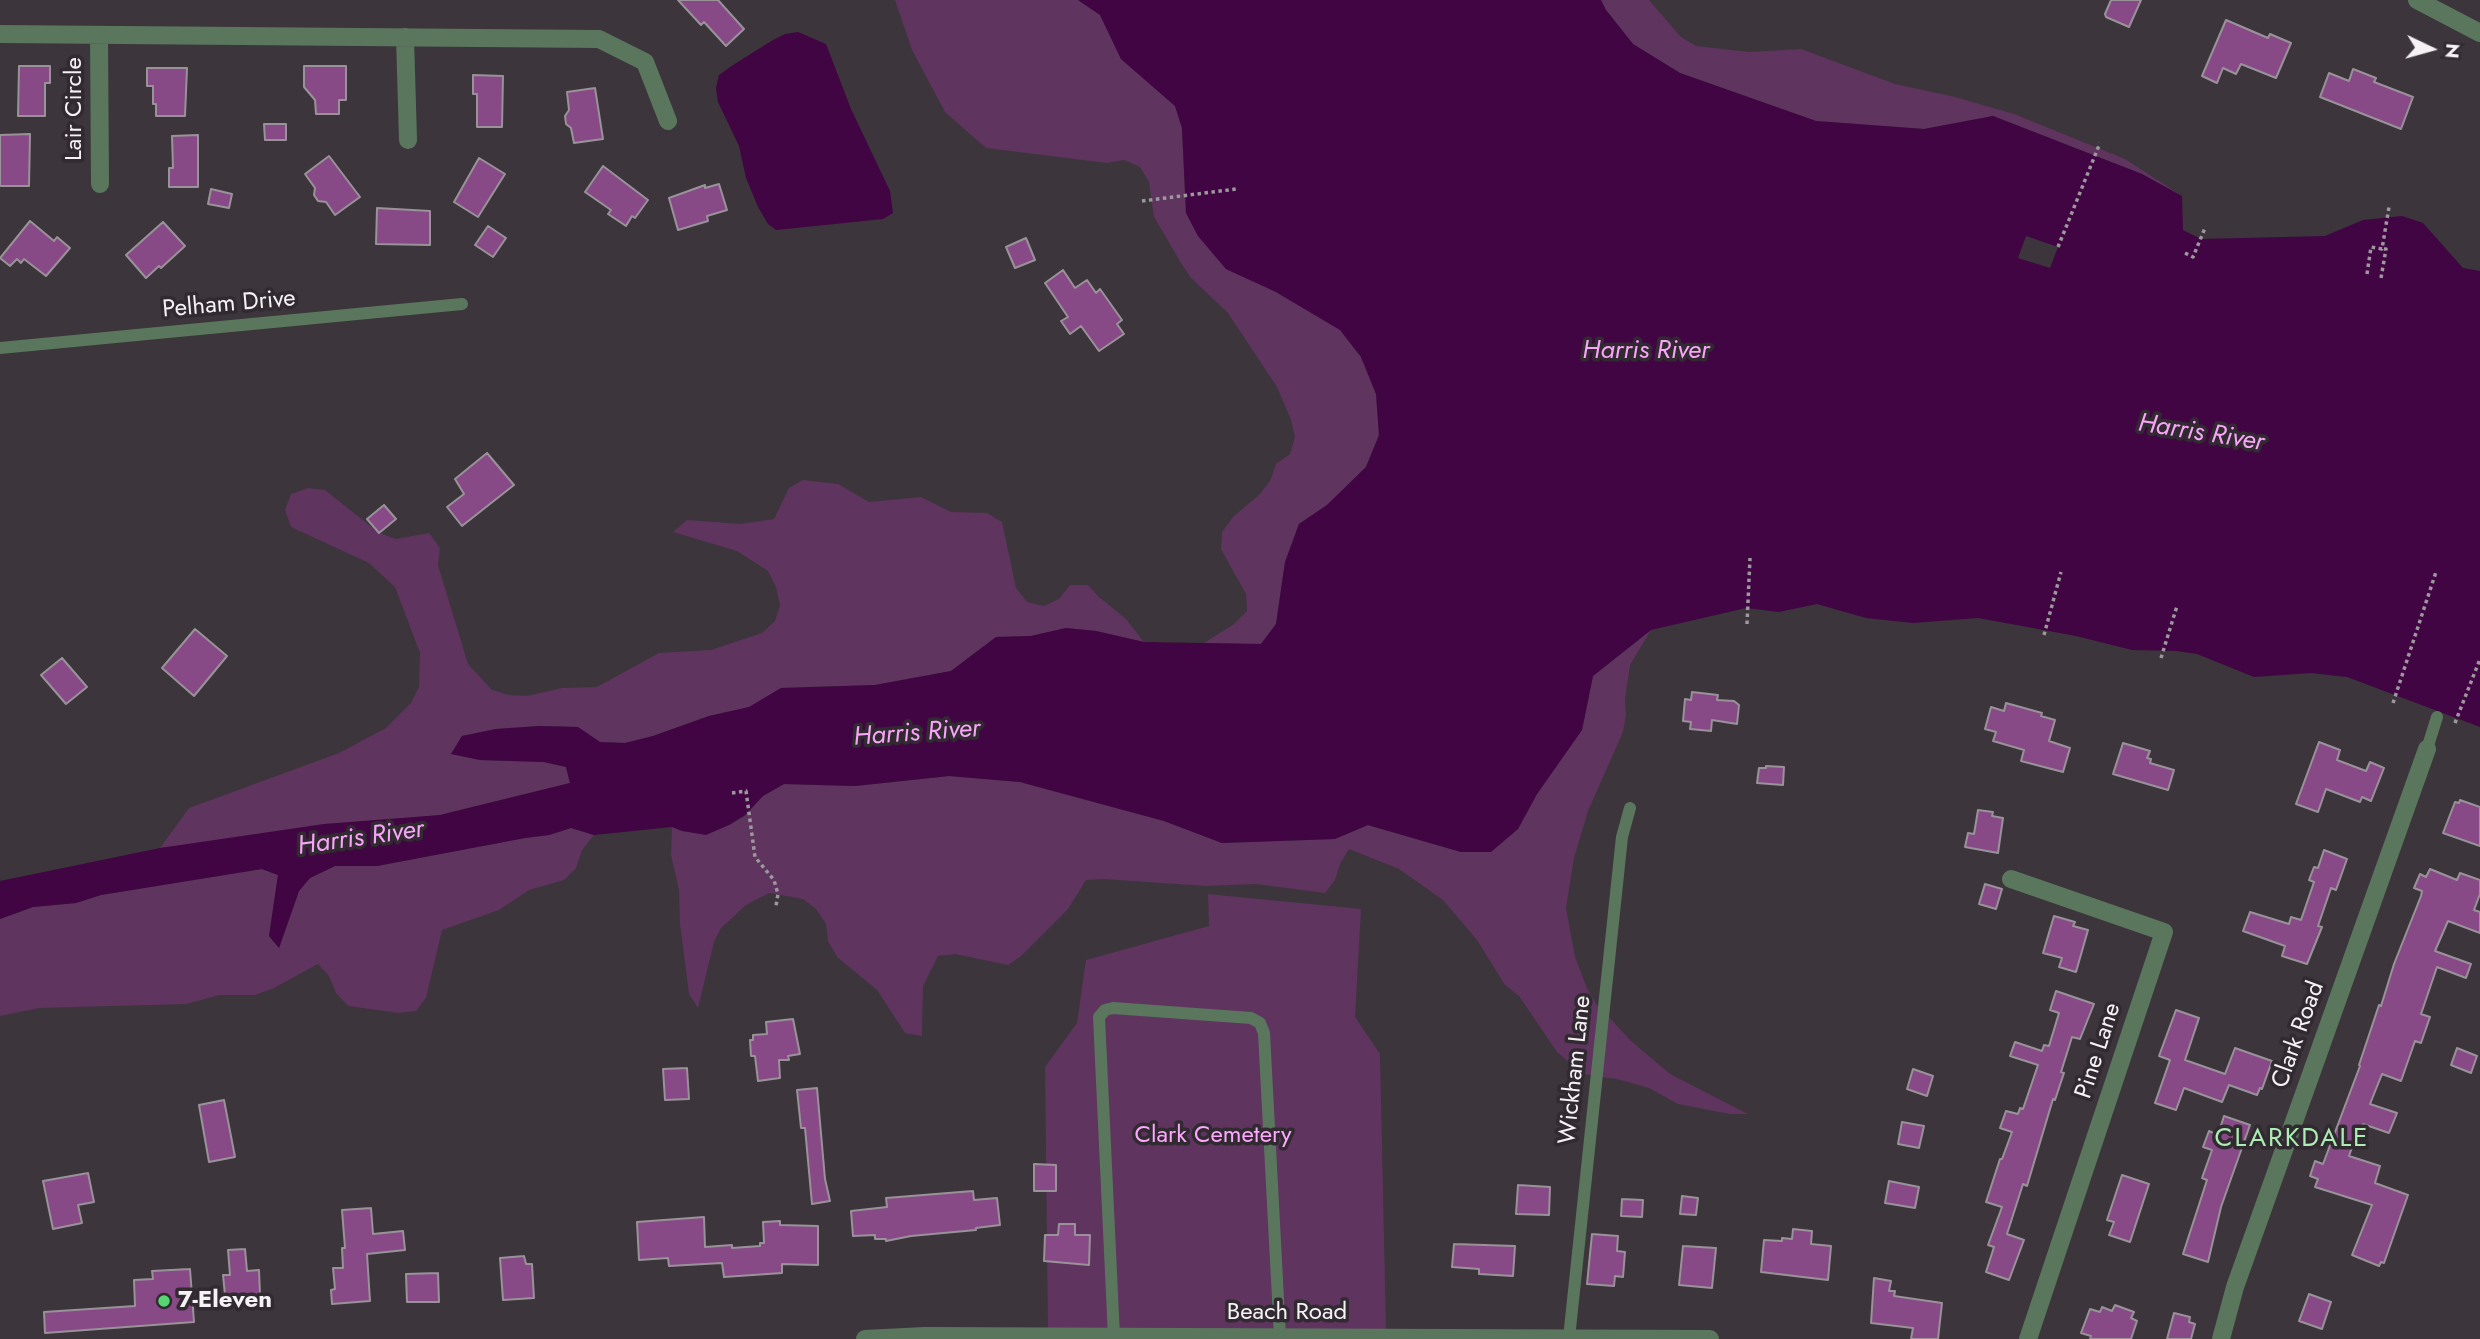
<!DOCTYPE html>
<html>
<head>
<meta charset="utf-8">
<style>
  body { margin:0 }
  #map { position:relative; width:2480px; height:1339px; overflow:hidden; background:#3c353c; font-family:Jost,sans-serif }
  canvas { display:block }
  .north { position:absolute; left:2396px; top:14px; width:70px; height:70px; -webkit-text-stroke:5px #312b31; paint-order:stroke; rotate:95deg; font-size:19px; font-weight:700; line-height:28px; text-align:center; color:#f5f1f5 }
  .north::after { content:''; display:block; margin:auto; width:24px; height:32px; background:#f5f1f5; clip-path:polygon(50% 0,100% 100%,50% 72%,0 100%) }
</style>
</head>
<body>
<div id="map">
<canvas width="2480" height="1339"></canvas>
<div class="north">N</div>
</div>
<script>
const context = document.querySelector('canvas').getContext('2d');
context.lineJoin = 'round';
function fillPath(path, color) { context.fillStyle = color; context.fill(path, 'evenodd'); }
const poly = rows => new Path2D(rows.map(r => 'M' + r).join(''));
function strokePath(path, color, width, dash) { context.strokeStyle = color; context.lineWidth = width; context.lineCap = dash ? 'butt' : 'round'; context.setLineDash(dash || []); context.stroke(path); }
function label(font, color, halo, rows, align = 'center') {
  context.font = font + ' Jost,sans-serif'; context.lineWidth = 7; context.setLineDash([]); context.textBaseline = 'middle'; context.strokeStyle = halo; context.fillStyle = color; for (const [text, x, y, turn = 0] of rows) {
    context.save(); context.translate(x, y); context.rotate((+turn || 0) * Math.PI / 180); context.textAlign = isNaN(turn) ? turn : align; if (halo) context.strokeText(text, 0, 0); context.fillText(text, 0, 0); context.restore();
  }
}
fillPath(poly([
  [895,0,1078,0,1100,15,1121,59,1175,106,1182,128,1186,213,1198,236,1226,269,1276,292,1340,330,1361,357,1376,394,1379,436,1366,467,1327,505,1299,524,1285,562,1276,624,1261,644,1204,643,1234,624,1247,611,1246,594,1221,549,1222,532,1233,517,1260,494,1270,481,1276,464,1290,454,1295,437,1291,420,1277,387,1228,313,1191,278,1181,263,1154,217,1149,182,1140,167,1124,160,1107,163,986,148,945,112,912,50],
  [1601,0,1649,0,1681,37,1696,46,1749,52,1801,49,1895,84,1955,97,2014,114,2125,159,2182,196,2142,174,1993,116,1924,129,1816,121,1680,73,1633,44,1606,10],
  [803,480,838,484,869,502,921,497,951,512,987,513,1002,522,1016,588,1027,602,1044,606,1059,599,1070,585,1088,585,1099,597,1126,619,1144,642,1096,631,1066,628,1031,636,996,637,951,671,875,685,781,688,750,707,709,716,653,736,625,743,600,742,577,727,539,726,496,729,462,736,451,754,480,760,544,762,566,767,570,783,440,815,160,848,189,808,339,753,386,728,411,703,419,687,420,653,395,587,369,563,291,527,285,510,291,494,308,488,325,490,379,533,396,539,429,533,440,548,438,565,468,664,492,690,509,695,527,696,562,688,597,687,659,653,711,650,762,633,775,621,780,605,776,587,768,571,737,551,673,532,687,520,740,524,774,519,789,488],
  [1651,630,1630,665,1625,699,1626,715,1623,732,1588,811,1574,858,1566,908,1575,957,1587,988,1598,1007,1592,1075,1583,1074,1557,1052,1519,996,1505,985,1477,940,1443,900,1399,869,1349,849,1340,864,1335,880,1325,893,1256,884,1206,886,1103,879,1086,880,1068,909,1021,956,1008,965,955,954,938,956,923,986,922,1036,905,1033,877,990,837,957,828,941,826,924,816,909,803,899,769,893,746,905,721,928,714,942,698,1008,689,994,680,924,679,890,671,855,672,827,682,831,729,825,745,816,763,796,784,784,855,786,949,776,1020,782,1164,821,1222,843,1334,839,1367,825,1461,852,1518,829,1537,794,1582,730,1593,676],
  [571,828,594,835,582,850,576,868,564,880,529,890,499,910,442,930,426,998,416,1011,399,1013,348,1006,336,993,329,976,318,964,272,989,255,995,220,995,186,1004,39,1008,0,1016,0,919,33,907,76,903,101,895,261,869,278,875,269,936,279,948,299,891,310,878,335,866,377,866,525,838,549,835],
  [1208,894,1361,909,1355,1017,1380,1054,1386,1331,1048,1334,1045,1067,1077,1023,1086,960,1209,926],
  [1608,1016,1631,1041,1670,1074,1748,1114,1730,1114,1678,1104,1649,1088,1617,1079,1601,1077]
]), '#5f345f');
fillPath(poly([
  [1078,0,1601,0,1606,10,1633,44,1680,73,1816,121,1924,129,1993,116,2142,174,2182,196,2183,230,2201,239,2325,236,2363,220,2402,216,2423,223,2463,268,2480,271,2480,727,2347,677,2311,673,2254,677,2197,654,2176,651,2132,650,2076,636,1978,618,1913,623,1866,618,1817,604,1779,612,1746,608,1651,630,1593,676,1582,730,1537,794,1518,829,1491,852,1461,852,1368,825,1335,839,1222,843,1164,821,1020,782,949,776,855,786,784,784,763,796,745,815,729,825,706,835,682,831,672,827,594,835,571,828,549,835,525,838,377,866,335,866,310,878,299,891,279,948,269,936,278,875,262,869,101,895,76,903,33,907,0,919,0,881,160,848,324,824,440,815,570,783,566,767,544,762,480,760,451,754,462,736,496,729,539,726,578,727,600,742,625,743,653,736,709,716,749,707,781,688,875,685,951,671,996,637,1031,636,1066,628,1096,631,1144,642,1261,644,1276,624,1285,562,1299,524,1327,505,1366,467,1379,435,1376,394,1361,357,1340,330,1276,292,1226,269,1198,236,1186,213,1182,128,1175,106,1121,59,1100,15],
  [798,32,826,44,851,109,890,191,893,213,883,219,776,230,768,224,758,207,746,178,739,146,718,102,716,88,719,75,733,65,773,40,785,34]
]), '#410543');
fillPath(poly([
  [2026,236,2058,247,2050,268,2018,258]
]), '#3c353c');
const building = poly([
  [678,0,718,0,744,29,726,46,704,22,701,25,678,0],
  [2111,0,2141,0,2129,27,2106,17,2105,14,2111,0],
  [2226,20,2268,38,2270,34,2291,43,2276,78,2241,64,2236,74,2223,68,2217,83,2202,76,2226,20],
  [19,66,50,66,50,83,45,83,45,116,18,116,19,66],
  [304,66,346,66,346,100,339,100,339,114,316,114,315,100,304,87,304,66],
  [147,68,187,68,185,116,156,116,156,104,153,104,153,86,147,86,147,68],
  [2353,69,2376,78,2374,82,2413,97,2401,129,2320,97,2329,73,2349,81,2353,69],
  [473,75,503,76,502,127,477,127,477,94,473,94,473,75],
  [595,88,603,139,574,143,571,128,566,124,565,116,569,110,567,92,595,88],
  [264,124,286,124,286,140,265,140,264,124],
  [30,134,29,186,0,186,0,135,30,134],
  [198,135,198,187,169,187,169,168,173,168,172,136,198,135],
  [329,156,360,197,335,215,326,202,318,201,314,195,315,188,305,174,329,156],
  [479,158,505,174,478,217,454,202,479,158],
  [603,166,648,200,635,218,632,216,626,226,608,214,611,210,585,192,603,166],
  [719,184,727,210,707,216,708,221,678,230,669,198,705,185,705,188,719,184],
  [211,189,232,194,229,208,208,204,211,189],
  [377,208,430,211,430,245,376,244,377,208],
  [30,221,54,241,57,237,70,248,46,276,24,259,21,263,17,259,10,266,0,258,30,221],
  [163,222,185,246,161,268,159,266,146,278,126,255,163,222],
  [488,226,506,238,493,257,475,245,488,226],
  [1026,238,1035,260,1015,268,1006,247,1026,238],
  [1063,270,1075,288,1087,280,1096,293,1100,289,1122,320,1117,324,1124,334,1099,351,1081,326,1070,334,1061,321,1068,317,1045,283,1063,270],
  [487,453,514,485,462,526,447,507,464,494,455,479,487,453],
  [384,505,396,519,379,533,367,519,384,505],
  [195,629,227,656,194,696,162,668,195,629],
  [62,658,87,687,66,704,41,675,62,658],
  [1692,692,1718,695,1717,700,1734,701,1739,705,1737,724,1712,720,1711,731,1690,729,1691,722,1683,721,1685,699,1691,700,1692,692],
  [2006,703,2042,713,2041,716,2055,720,2049,741,2070,748,2063,772,2021,761,2024,750,1993,741,1996,732,1985,729,1991,707,2004,711,2006,703],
  [2319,742,2340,750,2337,760,2366,771,2370,762,2384,768,2371,801,2362,797,2360,802,2326,789,2318,812,2296,804,2319,742],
  [2123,743,2150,751,2147,758,2151,759,2150,763,2174,770,2168,790,2113,774,2123,743],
  [1766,766,1784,767,1783,785,1757,783,1759,768,1766,768,1766,766],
  [2460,800,2480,807,2480,846,2443,833,2455,802,2459,803,2460,800],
  [1978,810,1993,812,1992,816,2003,818,1998,853,1965,847,1968,833,1974,834,1978,810],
  [2324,850,2347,859,2336,890,2331,888,2318,926,2322,927,2307,964,2282,956,2285,946,2243,931,2250,912,2289,924,2291,917,2301,920,2314,882,2309,880,2314,867,2318,868,2324,850],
  [2430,869,2457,880,2460,873,2480,880,2480,894,2474,910,2480,912,2480,933,2448,921,2435,951,2471,964,2466,978,2437,967,2421,1014,2430,1017,2421,1043,2415,1041,2401,1081,2382,1074,2370,1104,2397,1113,2389,1133,2363,1124,2362,1128,2359,1127,2349,1156,2380,1166,2375,1183,2408,1195,2384,1263,2381,1262,2379,1266,2352,1255,2372,1205,2315,1187,2318,1179,2310,1176,2315,1161,2323,1164,2360,1066,2359,1065,2379,1005,2381,1006,2394,964,2421,896,2422,891,2414,888,2420,874,2426,877,2430,869],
  [1985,884,2002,889,1996,909,1979,904,1985,884],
  [2054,916,2075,922,2073,926,2088,930,2076,972,2059,967,2062,958,2043,953,2054,916],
  [2056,991,2094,1004,2080,1039,2072,1037,2061,1072,2064,1073,2055,1100,2053,1099,2027,1186,2023,1184,2007,1234,2024,1240,2009,1280,1986,1272,1994,1247,1988,1245,2002,1207,1986,1202,2000,1159,2002,1159,2012,1132,2000,1128,2006,1111,2018,1114,2020,1108,2023,1109,2038,1065,2010,1056,2015,1042,2042,1051,2044,1045,2049,1046,2059,1013,2050,1010,2056,991],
  [2176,1010,2199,1018,2185,1060,2225,1074,2235,1048,2272,1061,2262,1089,2260,1088,2257,1095,2229,1085,2222,1102,2184,1088,2176,1110,2155,1103,2170,1060,2159,1056,2176,1010],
  [793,1019,800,1054,788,1056,789,1060,779,1060,780,1078,758,1081,755,1056,751,1056,750,1040,753,1040,753,1035,767,1034,766,1022,793,1019],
  [2457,1048,2477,1056,2471,1073,2451,1065,2457,1048],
  [687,1068,689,1099,665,1100,663,1069,687,1068],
  [1913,1069,1933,1076,1927,1096,1907,1089,1913,1069],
  [817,1088,825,1179,830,1201,812,1204,805,1128,801,1128,797,1090,817,1088],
  [224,1100,235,1157,209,1162,199,1105,224,1100],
  [2224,1116,2250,1125,2221,1207,2208,1262,2183,1254,2207,1180,2202,1178,2212,1150,2203,1147,2209,1131,2218,1135,2224,1116],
  [1902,1122,1924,1126,1919,1148,1898,1144,1902,1122],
  [1034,1164,1056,1165,1056,1191,1034,1191,1034,1164],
  [88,1173,94,1202,78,1205,82,1223,53,1229,43,1181,88,1173],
  [2122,1175,2149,1184,2130,1242,2109,1235,2114,1222,2107,1220,2122,1175],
  [1889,1181,1919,1187,1915,1208,1885,1203,1889,1181],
  [1518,1185,1550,1187,1549,1215,1516,1214,1518,1185],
  [973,1191,974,1200,997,1198,1000,1225,976,1228,976,1230,911,1236,886,1241,886,1239,875,1239,875,1235,853,1236,851,1211,887,1207,886,1198,973,1191],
  [1682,1196,1698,1198,1696,1215,1680,1214,1682,1196],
  [1622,1199,1643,1200,1642,1217,1621,1216,1622,1199],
  [371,1208,373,1234,403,1231,405,1250,367,1254,370,1301,332,1304,331,1290,335,1289,333,1268,343,1268,342,1248,345,1248,342,1210,371,1208],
  [704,1217,705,1247,732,1245,732,1248,760,1246,760,1243,764,1243,763,1222,780,1221,780,1225,818,1226,818,1265,782,1264,782,1273,724,1277,722,1263,669,1266,668,1258,639,1260,637,1222,704,1217],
  [1059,1224,1075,1224,1075,1235,1090,1235,1089,1265,1044,1261,1045,1235,1058,1235,1059,1224],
  [1793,1229,1812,1231,1811,1244,1831,1246,1828,1280,1761,1272,1764,1240,1782,1241,1782,1238,1792,1239,1793,1229],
  [1592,1234,1618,1236,1617,1251,1625,1252,1623,1277,1615,1276,1614,1286,1587,1284,1592,1234],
  [1454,1244,1515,1246,1513,1276,1479,1274,1479,1269,1452,1267,1454,1244],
  [1683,1246,1716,1248,1712,1288,1679,1285,1683,1246],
  [245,1249,247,1271,259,1270,260,1295,231,1297,231,1294,225,1295,223,1275,230,1275,228,1250,245,1249],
  [524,1256,526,1264,532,1264,534,1298,503,1300,500,1258,524,1256],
  [190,1269,194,1322,45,1333,44,1312,135,1306,134,1280,153,1279,152,1271,190,1269],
  [438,1273,439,1302,407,1302,406,1274,438,1273],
  [1874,1278,1891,1281,1889,1291,1895,1291,1894,1296,1942,1303,1938,1339,1911,1339,1913,1328,1871,1323,1874,1278],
  [2309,1294,2331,1302,2322,1329,2299,1321,2309,1294],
  [2115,1305,2134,1312,2131,1318,2137,1321,2131,1339,2090,1339,2091,1336,2081,1333,2090,1309,2100,1312,2102,1307,2112,1311,2115,1305],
  [2174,1313,2190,1317,2189,1322,2195,1324,2191,1339,2167,1339,2174,1313]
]);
fillPath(building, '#874a87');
strokePath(building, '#999299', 2);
strokePath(poly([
  [1142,201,1236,189],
  [2058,247,2100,143],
  [2185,253,2193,257,2205,228],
  [2367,274,2371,247,2382,249,2389,207],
  [2381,278,2386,249,2382,249],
  [1747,624,1750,558],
  [2044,635,2061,572],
  [2161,658,2177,606],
  [2393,703,2436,572],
  [2455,723,2480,659],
  [732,793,746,791,755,857,774,880,778,894,776,906]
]), '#9d989d', 3.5, [3.5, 3.5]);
strokePath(poly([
  [0,348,462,304],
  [2427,749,2437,717],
  [1114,1337,1099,1017,1105,1010,1113,1008,1251,1018,1260,1023,1264,1033,1280,1337],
  [1569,1338,1622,837,1630,808]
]), '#5a775d', 12);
strokePath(poly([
  [2417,0,2480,33],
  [0,34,599,39,645,62,668,121],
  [99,35,100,184],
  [405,37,408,140],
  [2011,879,2164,932,2028,1339],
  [2221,1339,2235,1287,2427,749]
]), '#5a775d', 18);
strokePath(poly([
  [865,1339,925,1336,1710,1339]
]), '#5a775d', 18);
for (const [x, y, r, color] of [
  [164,1301,7,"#57d570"]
]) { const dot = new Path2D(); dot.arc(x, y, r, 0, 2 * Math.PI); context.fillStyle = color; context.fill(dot); strokePath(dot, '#312b31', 2.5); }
label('24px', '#f5f1f5', '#312b31', [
  ["Lair Circle",75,109,-90],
  ["Pelham Drive",229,305,-5],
  ["Clark Road",2299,1035,-70],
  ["Pine Lane",2099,1051,-72],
  ["Wickham Lane",1576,1070,-84],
  ["Beach Road",1287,1313]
]);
label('24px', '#fda8fc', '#312b31', [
  ["Clark Cemetery",1213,1136]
]);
label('bold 24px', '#f5f1f5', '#312b31', [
  ["7-Eleven",178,1301]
], 'left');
label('italic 26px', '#f9a4f8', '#312b31', [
  ["Harris River",1646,352],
  ["Harris River",2201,434,9],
  ["Harris River",917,734,-4],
  ["Harris River",361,839,-8]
]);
context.letterSpacing = '2px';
label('26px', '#adecb4', '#312b31', [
  ["CLARKDALE",2292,1140]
]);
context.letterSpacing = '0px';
</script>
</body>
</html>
